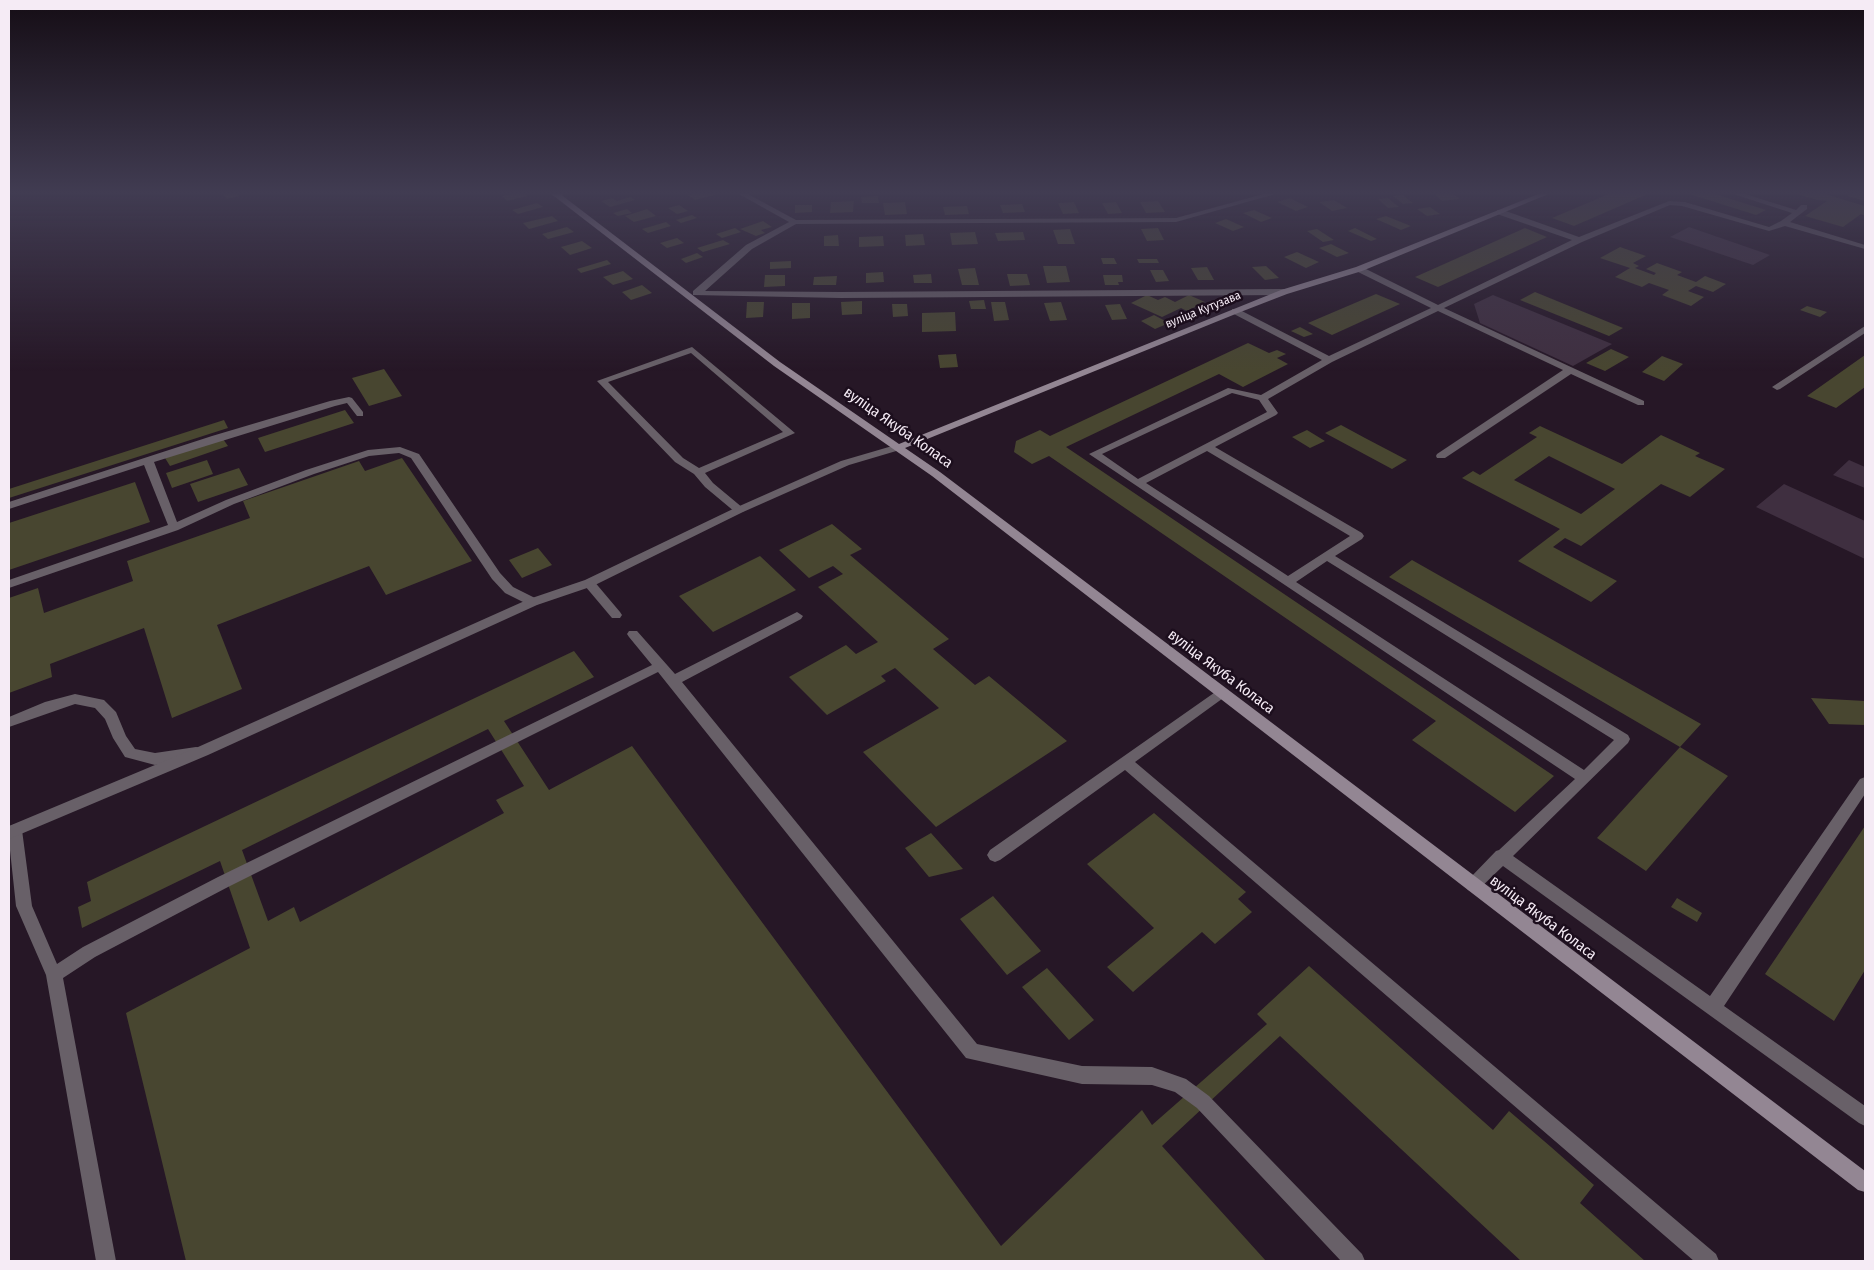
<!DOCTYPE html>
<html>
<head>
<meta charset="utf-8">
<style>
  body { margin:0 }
  #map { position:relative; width:1874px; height:1270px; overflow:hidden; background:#261726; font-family:"Fira Sans Condensed",sans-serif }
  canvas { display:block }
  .frame { position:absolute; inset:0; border:10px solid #f5ebf5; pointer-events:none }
</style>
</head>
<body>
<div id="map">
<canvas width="1874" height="1270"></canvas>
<div class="frame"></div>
</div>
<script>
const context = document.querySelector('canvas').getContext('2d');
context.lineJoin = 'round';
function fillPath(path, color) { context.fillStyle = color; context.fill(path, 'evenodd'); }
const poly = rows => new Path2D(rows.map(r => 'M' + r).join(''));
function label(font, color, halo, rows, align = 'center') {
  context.font = font + ' "Fira Sans Condensed",sans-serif'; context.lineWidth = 5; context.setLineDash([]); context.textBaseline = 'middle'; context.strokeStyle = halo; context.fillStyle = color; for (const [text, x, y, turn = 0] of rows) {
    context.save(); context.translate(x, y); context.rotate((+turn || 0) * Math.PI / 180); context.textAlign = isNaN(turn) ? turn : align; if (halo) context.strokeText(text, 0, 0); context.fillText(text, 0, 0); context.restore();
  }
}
fillPath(poly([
  [1689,227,1770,255,1753,265,1670,237],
  [1493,295,1612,344,1573,366,1480,323,1474,304],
  [1849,460,1865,467,1865,488,1833,475],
  [1784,484,1865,521,1865,559,1756,507]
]), '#3f2f40');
fillPath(poly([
  [237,193,239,196,227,199,222,194],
  [517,193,523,193,527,196,507,201,502,196],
  [696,193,718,193,718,194,695,200,688,195],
  [1433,193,1452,193,1460,199,1442,201],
  [1611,193,1650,193,1574,226,1552,218],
  [1686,193,1712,193,1766,210,1756,215],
  [1794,193,1830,193,1828,195,1865,206,1865,216,1861,214,1843,227,1805,216,1827,201,1817,200],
  [1851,193,1865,193,1865,201,1847,196],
  [1403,195,1413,203,1403,204,1393,196],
  [878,196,879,203,862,203,861,197],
  [630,197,635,200,610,207,601,201,612,198,617,201],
  [1290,198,1308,207,1296,211,1277,202],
  [1388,198,1399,207,1388,208,1378,199],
  [1334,200,1347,208,1332,211,1319,202],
  [854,201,853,212,830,213,831,202],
  [1158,201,1165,212,1146,213,1140,202],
  [905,202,907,214,885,215,883,203],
  [1074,202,1079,213,1063,214,1058,203],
  [1116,202,1122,213,1108,214,1102,203],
  [537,203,543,207,518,214,512,210],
  [1022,204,1025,212,1003,213,1000,205],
  [679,205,688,211,677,214,668,208],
  [795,205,812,205,812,212,795,213],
  [967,206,969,214,945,215,943,207],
  [1430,207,1440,214,1427,216,1417,209],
  [627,209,632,213,618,216,613,213],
  [647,209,656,216,634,222,625,216],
  [1254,210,1272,218,1261,222,1243,213],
  [692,215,697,218,681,223,676,220],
  [552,216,558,221,529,229,523,223],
  [1386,216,1411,226,1401,230,1376,219],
  [1226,219,1244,227,1233,231,1215,223],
  [763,221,772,227,761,230,765,233,756,236,740,229],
  [666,222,671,226,648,233,642,229],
  [567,227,574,232,548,239,542,234],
  [735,228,741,232,722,238,716,234],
  [1158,228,1164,240,1147,241,1141,229],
  [1355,228,1377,239,1371,241,1348,231],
  [1525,228,1547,237,1438,287,1415,277],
  [1070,229,1075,244,1058,244,1053,230],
  [1317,229,1334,240,1323,242,1307,231],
  [975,232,978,244,952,245,950,233],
  [1023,232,1025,240,998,241,995,233],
  [923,234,925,245,906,246,905,235],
  [838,235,839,246,824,246,824,236],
  [883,236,884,246,859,247,859,237],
  [677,238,684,243,667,248,660,243],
  [723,240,730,244,703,252,697,248],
  [582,241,592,248,570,255,561,247],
  [1331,244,1349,253,1337,257,1319,248],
  [1620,247,1646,256,1633,263,1639,266,1635,268,1654,275,1656,273,1646,269,1657,263,1682,272,1677,275,1696,282,1705,276,1726,284,1713,292,1696,286,1688,291,1704,297,1691,306,1662,295,1669,290,1649,283,1642,287,1615,277,1630,268,1600,258],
  [1297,252,1319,262,1306,268,1284,257],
  [697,253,703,257,686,263,681,259],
  [1101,258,1114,258,1117,264,1103,264],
  [1137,259,1157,259,1159,263,1139,263],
  [607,260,611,264,581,273,577,269],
  [791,261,791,268,770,269,770,262],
  [1043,266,1066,266,1070,282,1047,283],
  [1266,266,1279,278,1265,280,1252,267],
  [1207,267,1214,280,1198,280,1191,268],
  [975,268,979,285,962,285,958,269],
  [1150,270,1163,270,1169,281,1156,282],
  [623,271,633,279,613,285,603,277],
  [883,272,884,282,866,283,866,273],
  [931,274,932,283,914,283,913,275],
  [1007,274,1027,274,1030,285,1010,286],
  [765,275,785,275,785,286,764,287],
  [1103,275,1122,275,1123,282,1118,282,1119,285,1105,285],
  [837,276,836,285,813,285,814,277],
  [642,285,652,293,631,300,622,292],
  [1535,292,1623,328,1609,336,1520,300],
  [1376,294,1400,304,1332,335,1308,323],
  [1147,295,1158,300,1165,297,1175,302,1189,295,1205,302,1187,311,1181,308,1162,317,1131,303],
  [984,300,986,309,971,309,969,301],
  [862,301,862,314,842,315,841,302],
  [747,302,764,302,763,317,746,318],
  [991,302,1005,302,1009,320,994,321],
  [1061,302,1067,320,1050,321,1044,303],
  [792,303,810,303,810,318,792,319],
  [892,304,907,304,908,316,893,317],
  [1120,304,1127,319,1112,320,1105,305],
  [1807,306,1827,312,1820,317,1800,310],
  [955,312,956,331,922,332,922,313],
  [1154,315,1169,323,1155,329,1141,321],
  [1300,327,1313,334,1304,337,1291,331],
  [1248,343,1269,353,1277,350,1286,354,1277,358,1288,364,1243,387,1219,374,1066,447,1554,776,1515,812,1412,740,1436,721,1049,456,1032,464,1014,452,1016,441,1040,430,1050,436],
  [1611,349,1629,357,1605,371,1586,363],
  [956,354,958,367,940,368,938,355],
  [1865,355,1865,387,1836,408,1807,396],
  [1662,356,1683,364,1664,381,1642,372],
  [384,369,402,396,369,406,352,378],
  [345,410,354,423,265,452,258,438],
  [224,420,228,428,9,498,9,489],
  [1341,425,1365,438,1407,460,1392,469,1325,433],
  [1540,426,1622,464,1661,435,1700,453,1695,456,1725,469,1690,497,1661,484,1581,546,1565,538,1553,547,1617,581,1591,602,1518,561,1560,529,1462,478,1473,471,1480,475,1537,437,1529,433],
  [1549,456,1615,489,1581,514,1514,480],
  [1307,430,1325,441,1310,448,1292,437],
  [223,439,228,446,170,466,165,458],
  [402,458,472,561,386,595,369,566,217,625,242,689,172,718,144,628,50,664,52,677,9,693,9,598,38,588,44,613,133,581,127,561,250,518,243,501,359,461,365,471],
  [207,460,213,474,172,488,166,473],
  [239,468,248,485,198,502,190,484],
  [135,482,150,522,9,570,9,523],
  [832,524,862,549,850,555,949,639,933,649,975,685,989,676,1067,741,936,827,863,752,939,708,895,668,881,676,886,681,827,715,789,677,846,645,856,654,878,642,818,587,843,574,833,566,809,578,779,550],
  [538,548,552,565,522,578,509,560],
  [760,556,796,590,713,632,679,596],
  [1412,560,1701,724,1680,747,1389,577],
  [574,651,594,677,504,721,549,790,632,746,1001,1246,1142,1110,1152,1125,1267,1024,1257,1014,1309,966,1493,1130,1509,1111,1551,1147,1594,1185,1580,1203,1645,1261,1521,1261,1280,1036,1162,1146,1266,1261,186,1261,126,1013,250,948,220,861,82,928,78,907,91,901,87,882],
  [488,729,524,786,496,800,504,813,300,922,294,907,268,921,242,850],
  [1811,698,1865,701,1865,725,1829,724],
  [1680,747,1728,776,1646,871,1597,838],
  [1154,813,1246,892,1238,899,1252,912,1215,944,1202,932,1133,992,1107,967,1154,928,1087,864],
  [1865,826,1865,970,1834,1021,1765,974],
  [931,833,963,869,929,877,905,848],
  [993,896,1041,951,1007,975,960,919],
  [1677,898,1702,913,1697,922,1671,907],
  [1047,968,1094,1020,1069,1040,1022,987]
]), '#484630');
fillPath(poly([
  [1730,193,1742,193,1796,210,1801,205,1807,205,1807,209,1790,222,1865,245,1865,249,1785,226,1769,231,1682,206,1670,205,1582,242,1444,308,1644,401,1644,405,1638,405,1571,374,1445,458,1437,458,1436,456,1437,454,1563,370,1438,311,1332,362,1268,399,1278,413,1276,415,1215,447,1362,533,1364,536,1362,539,1335,556,1628,735,1630,739,1628,743,1513,856,1710,996,1860,779,1865,777,1865,794,1724,1006,1865,1106,1865,1126,1859,1123,1503,866,1478,890,1473,892,1468,890,1465,885,1468,880,1496,851,1499,850,1575,779,1089,454,1228,388,1261,395,1322,360,1232,313,1232,309,1238,309,1329,356,1431,308,1356,271,1356,267,1362,267,1438,305,1572,240,1497,214,1497,210,1503,210,1579,237,1669,201,1685,202,1769,227,1781,221,1792,213,1730,193],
  [1232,393,1259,400,1267,412,1138,479,1102,454,1232,393],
  [1207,451,1350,536,1288,576,1146,483,1207,451],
  [1327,561,1614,740,1584,770,1296,582,1327,561],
  [1865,326,1865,333,1780,389,1777,390,1772,387,1865,326],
  [692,347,795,433,705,473,713,483,743,508,744,510,743,512,735,512,705,487,694,474,675,462,597,381,692,347],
  [691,353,783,432,699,468,683,458,608,382,691,353],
  [349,397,352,398,363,412,363,416,357,416,347,403,335,406,154,462,177,522,226,500,306,470,368,450,400,447,419,454,500,573,513,587,537,599,539,602,537,605,529,605,505,593,492,579,411,458,399,453,369,456,314,474,234,504,178,530,9,588,9,580,168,525,144,465,9,509,9,502,212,436,330,401,349,397],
  [589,579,593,580,620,612,622,615,620,618,612,618,585,586,583,583,589,579],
  [797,612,803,616,801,619,682,682,977,1044,1082,1066,1152,1067,1186,1079,1209,1096,1362,1254,1365,1261,1341,1261,1197,1108,1175,1092,1152,1085,1082,1084,966,1058,658,672,228,887,95,957,63,978,116,1261,96,1261,46,975,16,906,9,841,10,826,15,824,20,826,22,830,32,906,57,964,83,947,218,877,652,665,629,637,627,634,629,631,637,631,675,674,797,612],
  [1221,688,1226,690,1228,693,1226,696,1135,762,1716,1254,1719,1261,1694,1261,1125,770,1000,860,995,862,990,860,987,855,990,850,1221,688],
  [75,694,104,700,116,712,126,736,135,749,155,753,196,747,201,748,203,752,201,756,196,757,155,765,125,757,113,738,105,719,95,708,75,704,9,727,9,717,45,702,75,694]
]), '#686068');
fillPath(poly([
  [555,193,567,193,556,197,552,195,555,193],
  [737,193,746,193,796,220,1176,218,1267,193,1279,193,1176,222,796,224,752,249,705,291,841,292,1284,289,1288,292,1284,295,841,298,693,295,693,291,746,245,789,222,737,193],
  [899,444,904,447,903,449,849,465,743,512,593,586,537,605,208,755,9,839,9,826,198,747,529,599,585,580,735,508,841,461,899,444]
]), '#686068');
fillPath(poly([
  [550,193,559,193,780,362,899,444,1281,290,1356,267,1541,193,1551,193,1362,271,1287,294,1238,313,905,448,940,472,1865,1171,1865,1192,1858,1190,1468,890,932,476,774,366,550,193]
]), '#938693');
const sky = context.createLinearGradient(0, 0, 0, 371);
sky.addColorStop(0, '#150d15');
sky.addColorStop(0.52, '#413c52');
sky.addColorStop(1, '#413c5200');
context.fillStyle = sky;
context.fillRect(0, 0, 1874, 371);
label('12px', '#f5ebf5', '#1c0e1d', [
  ["вуліца Кутузава",1203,310,-22]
]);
label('15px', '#f5ebf5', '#1c0e1d', [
  ["вуліца Якуба Коласа",898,428,35],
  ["вуліца Якуба Коласа",1221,672,37],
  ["вуліца Якуба Коласа",1543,918,37]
]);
</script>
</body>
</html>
